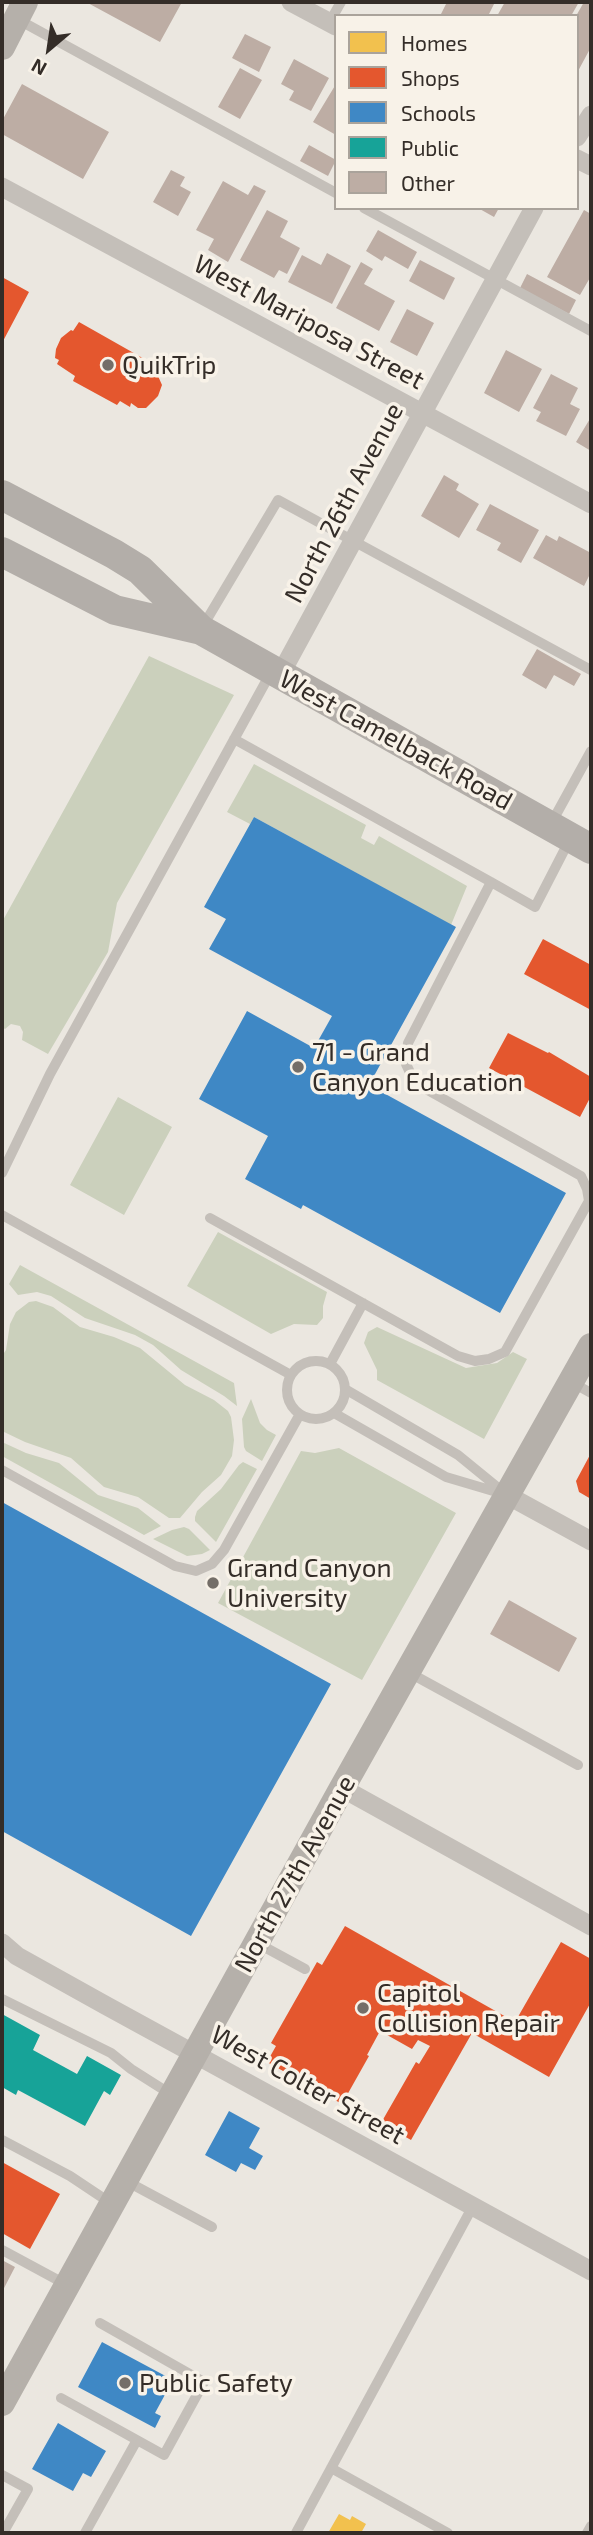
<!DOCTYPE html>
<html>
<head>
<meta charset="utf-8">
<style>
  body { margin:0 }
  #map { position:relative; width:593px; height:2535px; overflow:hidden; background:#ebe7e0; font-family:"Exo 2",sans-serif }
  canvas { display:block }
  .frame { position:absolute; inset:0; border:4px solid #342d28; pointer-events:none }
  .legend { position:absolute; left:334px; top:14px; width:245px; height:196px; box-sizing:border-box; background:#f8f2e8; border:2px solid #aaa39b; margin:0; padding:9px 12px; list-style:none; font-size:21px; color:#342d28 }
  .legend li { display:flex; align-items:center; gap:14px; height:35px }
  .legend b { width:35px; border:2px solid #aaa39b }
  .north { position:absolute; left:14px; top:14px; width:70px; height:70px; -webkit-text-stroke:5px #f8f2e8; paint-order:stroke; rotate:209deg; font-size:19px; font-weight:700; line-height:28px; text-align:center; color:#342d28 }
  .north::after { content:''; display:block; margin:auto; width:24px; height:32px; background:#342d28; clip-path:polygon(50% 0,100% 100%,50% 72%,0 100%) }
</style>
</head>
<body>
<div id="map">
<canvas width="593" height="2535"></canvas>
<div class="frame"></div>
<ul class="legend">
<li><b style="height:19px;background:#f2c14e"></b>Homes</li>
<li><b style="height:19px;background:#e4572e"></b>Shops</li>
<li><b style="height:19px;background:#3f88c5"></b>Schools</li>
<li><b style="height:19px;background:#17a398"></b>Public</li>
<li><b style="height:19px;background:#bdada4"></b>Other</li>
</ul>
<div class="north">N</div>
</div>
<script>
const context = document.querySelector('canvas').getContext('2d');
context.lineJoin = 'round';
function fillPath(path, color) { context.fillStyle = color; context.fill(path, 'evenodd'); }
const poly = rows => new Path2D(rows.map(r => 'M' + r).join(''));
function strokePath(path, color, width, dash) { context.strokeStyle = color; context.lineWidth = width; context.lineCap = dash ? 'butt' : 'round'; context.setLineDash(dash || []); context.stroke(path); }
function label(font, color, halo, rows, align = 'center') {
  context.font = font + ' "Exo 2",sans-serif'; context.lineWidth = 7; context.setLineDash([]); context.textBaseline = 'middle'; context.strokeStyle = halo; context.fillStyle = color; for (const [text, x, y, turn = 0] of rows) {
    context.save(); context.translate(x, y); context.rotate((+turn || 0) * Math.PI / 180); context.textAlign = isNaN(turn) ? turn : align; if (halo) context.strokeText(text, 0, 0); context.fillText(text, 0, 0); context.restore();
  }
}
fillPath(poly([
  [149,656,234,695,117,903,108,952,48,1054,22,1040,23,1032,20,1026,11,1024,5,1029,2,1027,2,922],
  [254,764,366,825,361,838,374,845,379,836,467,886,451,925,254,817,250,824,227,812],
  [118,1097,172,1127,124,1215,70,1185],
  [218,1232,327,1292,323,1306,323,1318,317,1325,294,1324,271,1334,187,1286],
  [20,1265,234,1383,237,1406,224,1396,181,1370,153,1345,135,1335,85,1318,51,1296,37,1292,18,1295,9,1284],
  [36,1301,53,1307,80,1327,114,1337,140,1348,185,1385,214,1400,228,1411,231,1417,234,1440,232,1456,221,1475,202,1492,180,1518,169,1518,138,1497,104,1487,71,1458,25,1442,2,1431,2,1356,6,1350,10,1324,16,1312,29,1302],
  [377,1327,466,1368,497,1363,513,1352,527,1359,484,1439,377,1380,377,1370,364,1343,368,1332],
  [251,1399,260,1423,267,1430,276,1435,262,1461,246,1451,244,1447,242,1419],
  [2,1442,26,1453,59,1463,98,1495,138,1508,161,1526,144,1535,2,1456],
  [339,1448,456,1513,362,1680,218,1603,301,1451,315,1453],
  [243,1462,257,1469,216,1542,195,1521,195,1517,197,1511,221,1489,239,1465],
  [184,1527,189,1529,210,1550,202,1554,187,1556,153,1539,172,1530]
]), '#cbd0bc');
fillPath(poly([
  [339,2514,350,2520,352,2516,366,2524,361,2533,328,2533]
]), '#f2c14e');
fillPath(poly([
  [2,277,29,292,2,343],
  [79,322,162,369,158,376,162,385,158,396,146,408,138,408,131,403,130,407,120,401,117,405,73,381,75,376,57,364,59,360,55,358,56,349,61,338,71,330,73,331],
  [543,939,591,965,591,1010,524,974],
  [508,1033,548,1053,549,1052,591,1077,591,1096,580,1117,489,1068],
  [591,1453,591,1499,579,1492,576,1481],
  [345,1926,515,2022,561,1942,591,1959,591,2002,549,2077,472,2033,411,2140,381,2123,416,2062,419,2064,430,2046,418,2040,412,2049,380,2031,367,2055,369,2056,342,2104,267,2062,276,2046,271,2043,317,1962,322,1965],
  [2,2162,60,2194,30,2249,2,2233]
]), '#e4572e');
fillPath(poly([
  [254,817,456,927,369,1085,566,1193,500,1313,303,1205,301,1209,245,1179,268,1136,199,1099,247,1011,314,1048,332,1016,209,949,226,919,204,907],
  [2,1502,331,1684,191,1936,2,1831],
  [229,2111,260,2128,249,2148,263,2156,255,2170,241,2163,236,2172,205,2155],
  [102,2342,173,2380,155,2413,161,2416,155,2428,78,2387],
  [58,2423,106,2451,91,2477,83,2473,73,2491,32,2469]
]), '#3f88c5');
fillPath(poly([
  [2,2014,40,2035,33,2050,77,2074,87,2056,121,2075,110,2095,104,2091,85,2126,18,2090,16,2095,2,2087]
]), '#17a398');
fillPath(poly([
  [86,2,182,2,160,42],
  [447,2,495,2,488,16,440,16],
  [505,2,579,2,571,16,497,16],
  [584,2,591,5,591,47,577,73,576,16],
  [245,34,271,47,259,72,232,58],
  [294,59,329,78,311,111,289,100,294,91,281,84],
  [240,68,262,80,240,119,218,107],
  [22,84,109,132,83,179,2,134,2,121],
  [336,84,336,135,313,122],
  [309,145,336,160,328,176,300,161],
  [171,170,185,177,180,186,191,192,178,216,153,202],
  [223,181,248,195,254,185,266,191,228,262,208,250,214,239,196,230],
  [478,208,499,208,494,217],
  [267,210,288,221,280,237,300,248,287,274,279,270,274,278,240,260],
  [584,210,591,214,591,276,580,295,547,277],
  [378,230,417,252,408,269,385,256,382,261,366,251],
  [327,253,351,266,332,304,288,282,302,255,321,265],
  [420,260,455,278,444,300,409,281],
  [361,262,373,269,364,284,395,301,379,331,336,308],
  [527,274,576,300,569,314,520,288],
  [407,309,434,323,417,356,390,342],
  [506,350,542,369,519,412,484,393],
  [551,374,578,388,570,404,580,409,566,436,536,421,541,412,533,408],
  [591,417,591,451,576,442],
  [444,475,459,484,456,490,479,504,459,538,421,516],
  [490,504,539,530,521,563,497,550,501,543,476,530],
  [546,535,557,541,559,536,591,553,591,572,584,586,533,558],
  [537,649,581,674,574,686,554,675,546,689,522,675],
  [509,1600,577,1638,559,1672,490,1634],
  [2,2260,15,2267,2,2292]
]), '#bdada4');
strokePath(poly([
  [17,19,336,193],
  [329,23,341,2],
  [364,208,591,331],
  [203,626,278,500,591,670],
  [234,739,491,882],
  [552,822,591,751],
  [2,1173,50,1074,270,674],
  [2,1215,291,1375],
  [210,1218,458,1356,475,1361,489,1359,505,1352,589,1201,587,1189,581,1176,415,1083,406,1064,408,1043,491,882,535,907,569,841],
  '287 1390a29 29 0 1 1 58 0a29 29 0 1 1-58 0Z',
  [330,1364,363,1303],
  [573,1383,591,1393],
  [345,1389,458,1455,507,1495],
  [334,1413,446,1477,500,1493],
  [2,1470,175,1566,196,1571,212,1564,224,1550,300,1414],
  [408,1672,578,1765],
  [257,1943,305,1969],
  [2,1999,111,2053,131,2069,172,2095],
  [2,2140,70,2176,109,2202],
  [126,2181,212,2227],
  [2,2250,67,2285],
  [61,2398,164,2455,204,2382,100,2323],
  [331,2468,448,2533],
  [2,2475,28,2489,3,2533],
  [85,2533,137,2440],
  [296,2533,473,2206],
  [587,2533,591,2526]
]), '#c4bfb9', 10);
strokePath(poly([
  [291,2,336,26],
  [577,137,591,115],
  [577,159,591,166],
  [2,187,591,504],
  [280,675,534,208],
  [507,1495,591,1541],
  [342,1788,591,1926],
  [2,1943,17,1956,105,2005,591,2271]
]), '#c4bfb9', 19);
strokePath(poly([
  [2,47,25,2],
  [2,2403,342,1788,591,1346]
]), '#b5b0aa', 26);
strokePath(poly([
  [2,495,114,554,140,570,201,630,591,849],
  [2,552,115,610,201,630]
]), '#b3aea9', 30);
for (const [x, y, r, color] of [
  [108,365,7,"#746e68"],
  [298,1067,7,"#746e68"],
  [213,1583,7,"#746e68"],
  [363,2008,7,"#746e68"],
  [125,2383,7,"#746e68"]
]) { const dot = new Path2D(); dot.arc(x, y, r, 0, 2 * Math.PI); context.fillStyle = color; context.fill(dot); strokePath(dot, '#f8f2e8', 2.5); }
label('26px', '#342d28', '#f8f2e8', [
  ["West Mariposa Street",309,322,28],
  ["North 26th Avenue",344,503,-62],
  ["West Camelback Road",396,740,29],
  ["North 27th Avenue",295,1874,-61],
  ["West Colter Street",308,2085,29]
]);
label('26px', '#342d28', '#f8f2e8', [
  ["QuikTrip",122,365],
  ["71 - Grand",312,1052],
  ["Canyon Education",312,1082],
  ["Grand Canyon",227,1568],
  ["University",227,1598],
  ["Capitol",377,1993],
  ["Collision Repair",377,2023],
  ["Public Safety",139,2383]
], 'left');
</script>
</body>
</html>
